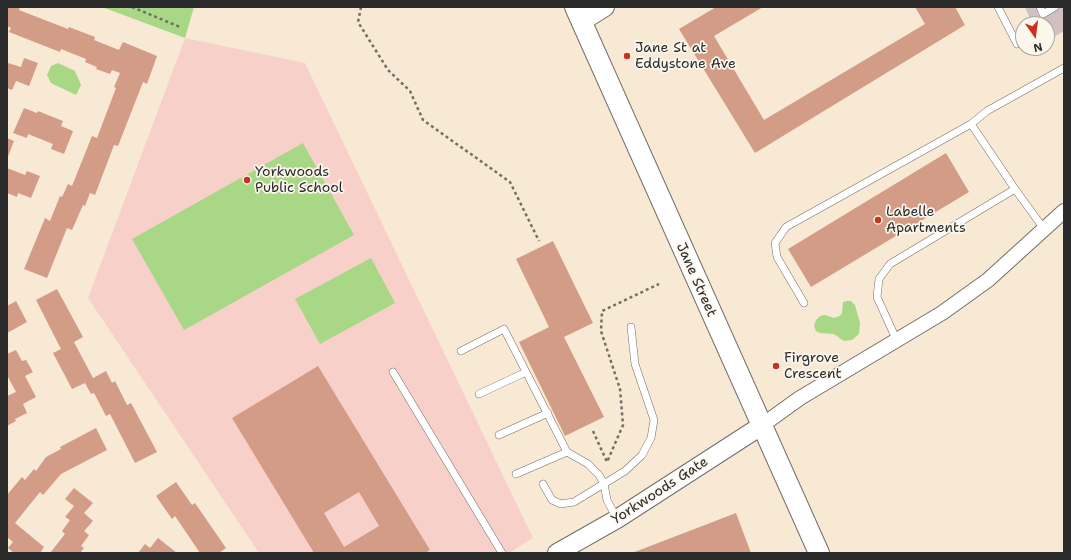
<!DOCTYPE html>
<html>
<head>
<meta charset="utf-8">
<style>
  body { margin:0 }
  #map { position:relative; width:1071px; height:560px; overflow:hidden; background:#f8e9d5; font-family:"Shantell Sans",sans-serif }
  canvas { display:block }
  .frame { position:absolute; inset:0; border:8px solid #2b2b2b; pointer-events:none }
  .north { position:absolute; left:1015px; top:16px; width:40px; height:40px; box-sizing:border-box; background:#fbf7ec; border:1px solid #a8a59f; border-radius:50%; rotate:166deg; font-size:11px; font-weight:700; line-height:16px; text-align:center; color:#2b2b2b }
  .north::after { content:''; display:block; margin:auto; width:14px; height:18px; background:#c8321e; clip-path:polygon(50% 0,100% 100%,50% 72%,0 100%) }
</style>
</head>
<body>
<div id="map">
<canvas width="1071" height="560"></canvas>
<div class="frame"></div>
<div class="north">N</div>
</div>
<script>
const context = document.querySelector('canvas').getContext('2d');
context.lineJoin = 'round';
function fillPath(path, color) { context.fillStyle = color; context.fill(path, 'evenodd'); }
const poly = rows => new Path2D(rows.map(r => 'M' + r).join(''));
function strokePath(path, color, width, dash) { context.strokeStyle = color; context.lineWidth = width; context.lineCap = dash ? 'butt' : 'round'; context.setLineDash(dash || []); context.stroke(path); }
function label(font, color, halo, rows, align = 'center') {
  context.font = font + ' "Shantell Sans",sans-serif'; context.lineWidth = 3.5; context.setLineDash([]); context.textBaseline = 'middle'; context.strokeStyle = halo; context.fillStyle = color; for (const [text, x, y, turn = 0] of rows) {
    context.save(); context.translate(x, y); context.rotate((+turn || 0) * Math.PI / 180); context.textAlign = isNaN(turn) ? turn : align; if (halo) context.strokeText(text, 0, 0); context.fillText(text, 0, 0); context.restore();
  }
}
fillPath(poly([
  [185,38,305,63,533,538,509,553,259,553,88,298]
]), '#f7d1c9');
fillPath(poly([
  [1025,7,1064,7,1064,31,1047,41,1047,24,1032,24]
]), '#d2bfc1');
fillPath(poly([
  [102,7,194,7,185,38],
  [58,63,75,71,81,85,76,95,51,83,47,75,51,66],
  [303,143,354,235,184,330,132,239],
  [371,258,395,303,320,344,295,299],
  [847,301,851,301,855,305,860,323,859,334,852,340,844,341,834,334,820,333,816,331,814,326,816,320,820,316,825,315,834,318,840,316,842,313,843,302]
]), '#a8d785');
fillPath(poly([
  [7,7,20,7,19,10,68,29,69,27,95,37,94,40,119,50,123,42,157,56,147,84,143,82,118,146,114,145,95,195,90,193,85,206,83,205,72,230,67,228,47,278,24,269,45,218,50,221,60,196,62,197,68,184,72,186,92,136,97,138,116,88,114,87,120,73,112,70,110,74,96,69,97,67,85,62,86,59,61,49,60,52,9,32,11,28,7,26],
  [716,7,763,7,714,36,764,120,925,24,915,7,955,7,965,25,755,153,679,29],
  [24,58,38,63,29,86,16,81,12,90,7,88,7,66,8,63,21,67],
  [24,108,37,113,38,111,63,121,61,126,73,131,64,154,51,149,53,144,28,134,27,138,13,133],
  [7,138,14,141,7,159],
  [946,153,969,192,811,287,788,249],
  [7,168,25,175,27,171,40,176,31,198,18,193,17,197,7,193],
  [553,241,593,323,564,337,604,417,565,436,519,342,549,327,516,259],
  [57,289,83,337,74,342,93,378,106,371,112,383,115,381,127,405,131,403,157,452,135,463,110,414,106,416,94,393,91,394,85,383,72,389,53,353,61,349,36,300],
  [16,301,27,322,7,333,7,306],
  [16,350,22,361,26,360,33,372,25,376,36,397,23,404,27,413,15,419,16,421,7,426,7,396,16,392,7,375,7,354],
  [318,366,430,550,425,553,314,553,232,418],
  [359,492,379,526,344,547,324,513],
  [96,428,107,450,61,474,43,495,40,492,15,523,44,547,40,553,14,553,8,548,13,542,7,537,7,495,22,477,25,480,34,469,36,471,46,457,61,449,60,447],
  [176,482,192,505,195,503,226,548,219,553,200,553,175,516,172,519,156,496],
  [74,488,93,503,84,513,93,521,84,531,89,535,81,546,84,548,80,553,50,553,65,534,62,531,70,520,65,517,74,506,65,499],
  [736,513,751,553,632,553],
  [158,538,177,553,138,553,145,544,150,548]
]), '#d39c86');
const service = poly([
  [998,7,1017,44],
  [1040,7,1043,14,1055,7],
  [971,124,987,111,1064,68],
  [804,303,777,257,775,243,786,227,971,124,1015,189,1044,229],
  [897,341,877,297,879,279,890,264,1015,189],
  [461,351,504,329,567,452],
  [393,372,502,553],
  [479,394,526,372],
  [499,435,548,413],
  [516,474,567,452,588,464,599,475,604,484,607,500,617,519],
  [543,484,552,500,561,504,574,502,625,471,642,455,651,438,654,420,635,364,631,327]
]);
const minor = poly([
  [761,426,800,398,942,313,988,280,1064,211]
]);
const tertiary = poly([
  [581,22,605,7],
  [557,553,617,519,761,426]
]);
const secondary = poly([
  [575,7,819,553]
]);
strokePath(service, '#736e66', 8);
strokePath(minor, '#736e66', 16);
strokePath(tertiary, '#736e66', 20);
strokePath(secondary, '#736e66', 22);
strokePath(poly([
  [132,7,180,27],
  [361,7,358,22,388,70,410,91,423,120,510,182,539,241],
  [593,431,607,462,623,425,620,389,601,331,602,311,659,284]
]), '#736e66', 2.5, [3, 3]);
strokePath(service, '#fff', 7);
strokePath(minor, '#fff', 14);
strokePath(tertiary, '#fff', 18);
strokePath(secondary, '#fff', 20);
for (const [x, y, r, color] of [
  [627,56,4,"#c8321e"],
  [247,180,4,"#c8321e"],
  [878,220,4,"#c8321e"],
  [776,366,4,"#c8321e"]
]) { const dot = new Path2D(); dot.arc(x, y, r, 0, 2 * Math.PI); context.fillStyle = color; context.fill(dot); strokePath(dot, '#fbf7ec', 1.5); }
label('14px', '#2b2b2b', '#fbf7ec', [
  ["Jane St at",635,48],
  ["Eddystone Ave",635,64],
  ["Yorkwoods",255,172],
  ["Public School",255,188],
  ["Labelle",886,212],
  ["Apartments",886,228],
  ["Firgrove",784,358],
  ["Crescent",784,374]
], 'left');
label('14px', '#2b2b2b', '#fbf7ec', [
  ["Jane Street",696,280,66],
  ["Yorkwoods Gate",660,491,-33]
]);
</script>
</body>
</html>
